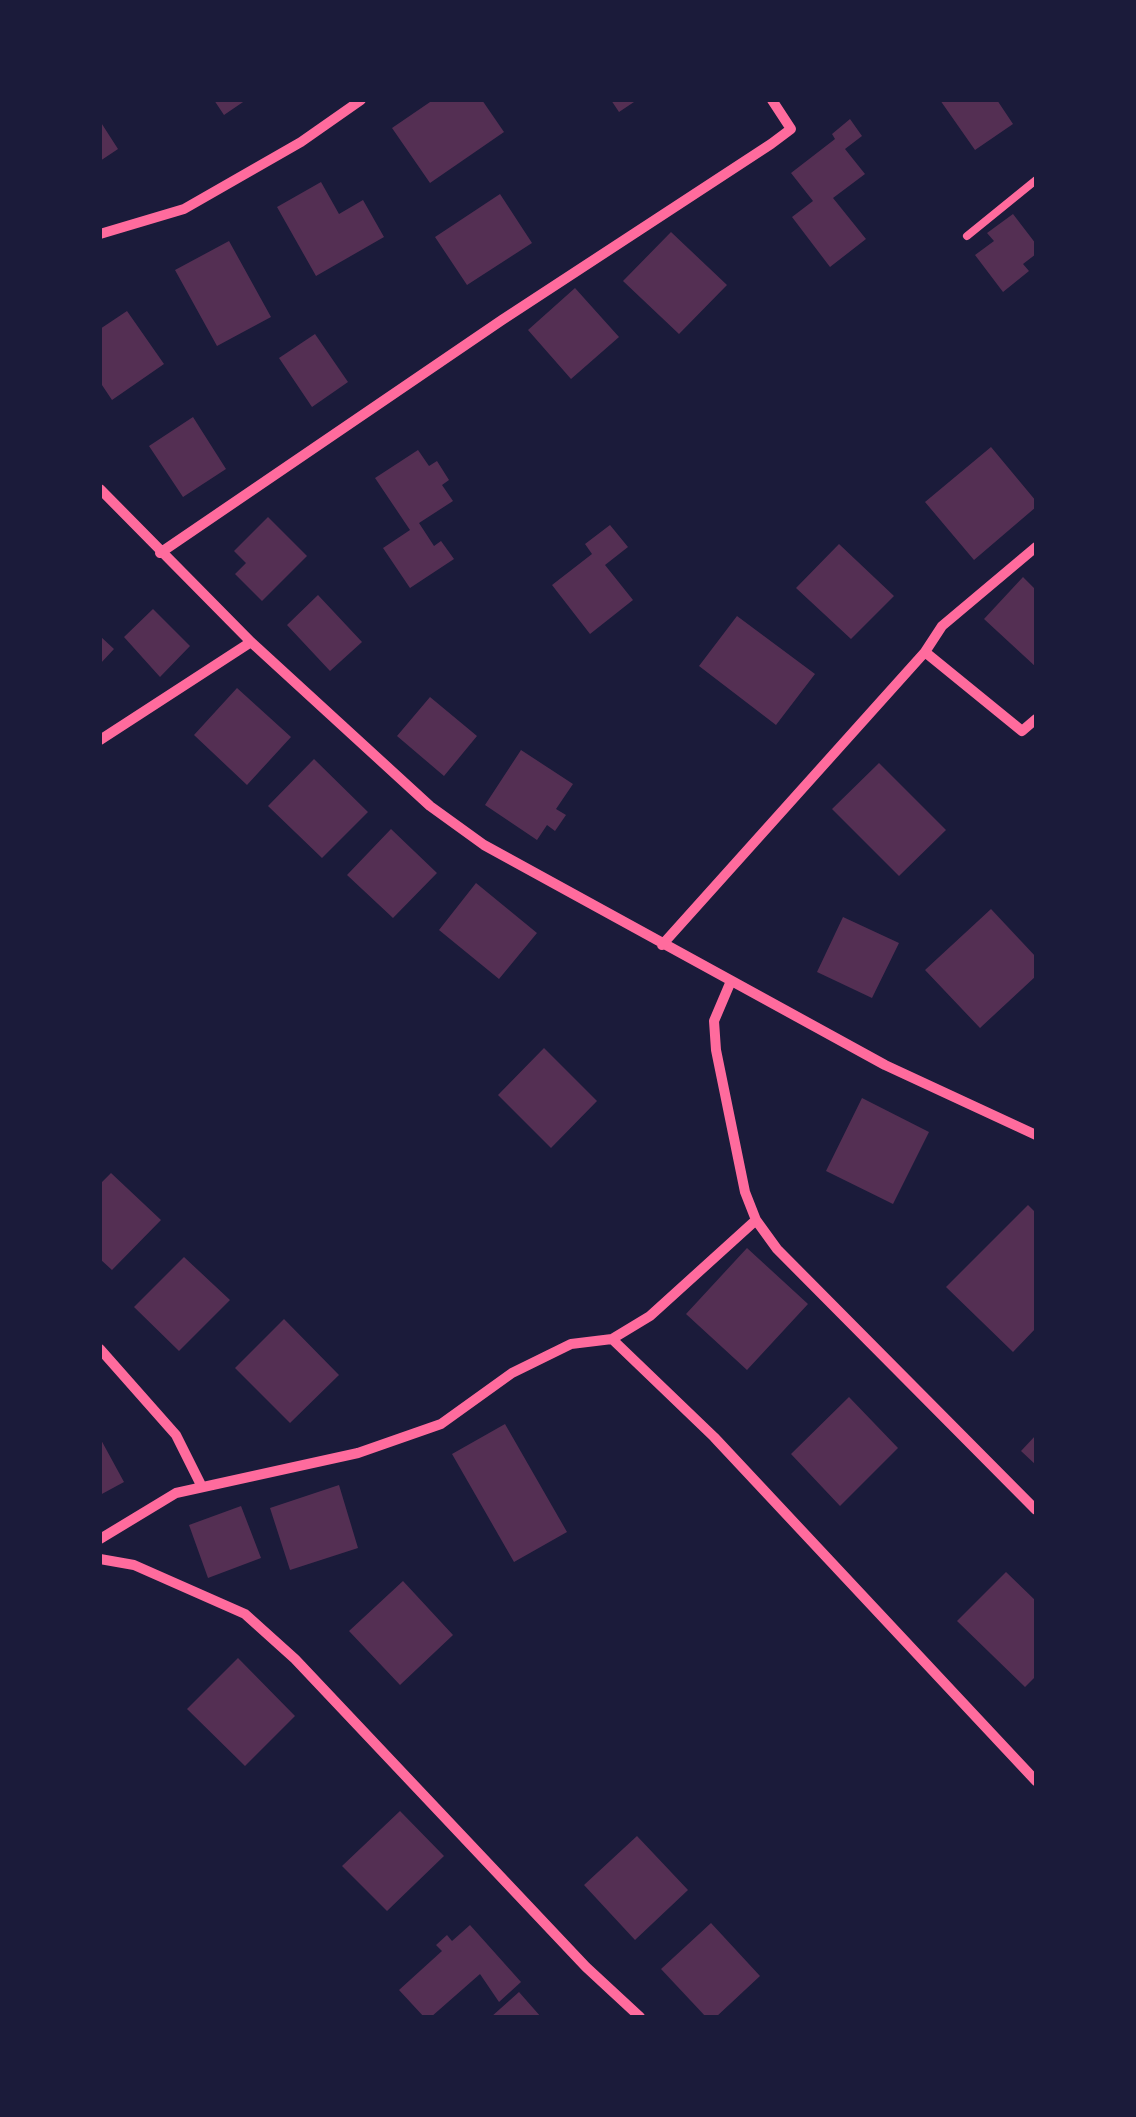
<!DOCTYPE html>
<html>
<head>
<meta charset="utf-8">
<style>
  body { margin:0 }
  #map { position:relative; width:1136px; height:2117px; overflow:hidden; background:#1b1b3a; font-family:Bitter,serif }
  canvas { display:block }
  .frame { position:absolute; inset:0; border:102px solid #1b1b3a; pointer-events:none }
</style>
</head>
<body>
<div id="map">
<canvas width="1136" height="2117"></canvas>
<div class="frame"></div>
</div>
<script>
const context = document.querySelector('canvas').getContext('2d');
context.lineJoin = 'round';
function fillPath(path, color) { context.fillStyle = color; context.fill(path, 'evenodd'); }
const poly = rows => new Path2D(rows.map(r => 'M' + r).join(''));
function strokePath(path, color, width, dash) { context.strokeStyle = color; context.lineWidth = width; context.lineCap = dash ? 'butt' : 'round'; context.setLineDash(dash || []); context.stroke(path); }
fillPath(poly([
  [214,100,246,100,224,115],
  [433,100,482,100,504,132,430,183,392,128],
  [611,100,637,100,619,112],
  [940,100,997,100,1013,124,975,150],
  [850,119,862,136,845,149,865,174,833,198,866,239,830,267,792,217,813,201,791,173,835,139,832,134],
  [100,121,118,149,100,161],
  [321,182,339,214,363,200,384,237,316,276,277,207],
  [500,194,532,243,467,285,435,237],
  [1013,214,1036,244,1036,254,1023,264,1029,271,1003,292,975,255,994,241,987,233],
  [671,232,727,285,679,334,623,281],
  [229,241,271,317,217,346,175,270],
  [575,288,619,337,571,379,528,330],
  [127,311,164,364,112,400,100,382,100,329],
  [315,334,348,382,312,407,279,358],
  [193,417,226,469,183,497,149,446],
  [991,447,1036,501,1036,507,974,560,925,502],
  [418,450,429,466,437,461,449,480,442,485,453,501,419,523,434,546,441,541,454,559,410,588,383,548,410,530,375,478],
  [268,517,307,556,262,601,235,574,246,563,234,551],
  [610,525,628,547,605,565,633,600,590,634,552,585,592,554,585,544],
  [839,544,894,596,851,639,796,588],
  [1023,577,1036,590,1036,667,984,619],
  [318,595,362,642,330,671,287,625],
  [153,609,190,646,160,677,124,637],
  [737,616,815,674,776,725,699,666],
  [100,636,114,649,100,664],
  [237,688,291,737,247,785,194,735],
  [430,697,477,736,444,776,397,736],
  [521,750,573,784,556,809,566,815,555,831,547,825,537,840,485,805],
  [314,759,368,812,322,858,268,806],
  [879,763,946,830,899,876,832,809],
  [391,829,437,873,393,918,347,875],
  [476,883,537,933,499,979,439,930],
  [991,909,1036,957,1036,976,980,1028,925,970],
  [843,917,899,943,872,998,817,972],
  [544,1048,597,1101,551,1148,498,1095],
  [862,1098,929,1132,893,1204,826,1171],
  [111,1173,161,1220,112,1270,100,1259,100,1184],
  [1028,1205,1036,1213,1036,1328,1013,1352,946,1287],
  [747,1248,808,1304,747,1370,686,1314],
  [184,1257,230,1300,179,1351,134,1307],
  [284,1319,339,1375,290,1423,235,1368],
  [849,1397,898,1448,840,1506,791,1454],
  [505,1424,567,1532,514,1562,452,1454],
  [1036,1435,1036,1465,1021,1451],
  [100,1438,124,1482,100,1495],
  [339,1485,358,1548,290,1570,270,1508],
  [241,1506,261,1558,208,1578,189,1525],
  [1006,1572,1036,1601,1036,1676,1025,1687,957,1621],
  [403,1581,453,1635,400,1685,349,1631],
  [238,1658,295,1716,245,1766,187,1709],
  [400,1811,444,1856,387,1911,342,1866],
  [637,1836,688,1890,635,1940,584,1885],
  [711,1923,760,1976,716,2017,706,2017,661,1969],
  [470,1925,521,1982,499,2002,480,1974,431,2017,424,2017,399,1990,442,1951,436,1945,447,1935,452,1941],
  [519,1992,541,2017,491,2017]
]), '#542f53');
strokePath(poly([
  [967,236,1036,180]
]), '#ff6b9d', 8);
strokePath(poly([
  [100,234,184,209,301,142,361,100],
  [100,489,251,642,430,806,484,845,885,1065,1036,1135],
  [160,553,502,320,771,144,791,129,772,100],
  [925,652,942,626,1036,547],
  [100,740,251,642],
  [662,945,925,652,1022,731,1036,719],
  [731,981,714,1021,716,1050,745,1192,756,1220,777,1249,1036,1510],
  [612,1339,714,1437,1036,1781],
  [100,1349,176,1435,201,1485],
  [100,1539,176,1493,358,1453,441,1424,512,1373,571,1344,612,1339,650,1316,756,1220],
  [100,1559,134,1565,245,1614,295,1659,586,1967,640,2017]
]), '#ff6b9d', 10);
</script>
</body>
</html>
